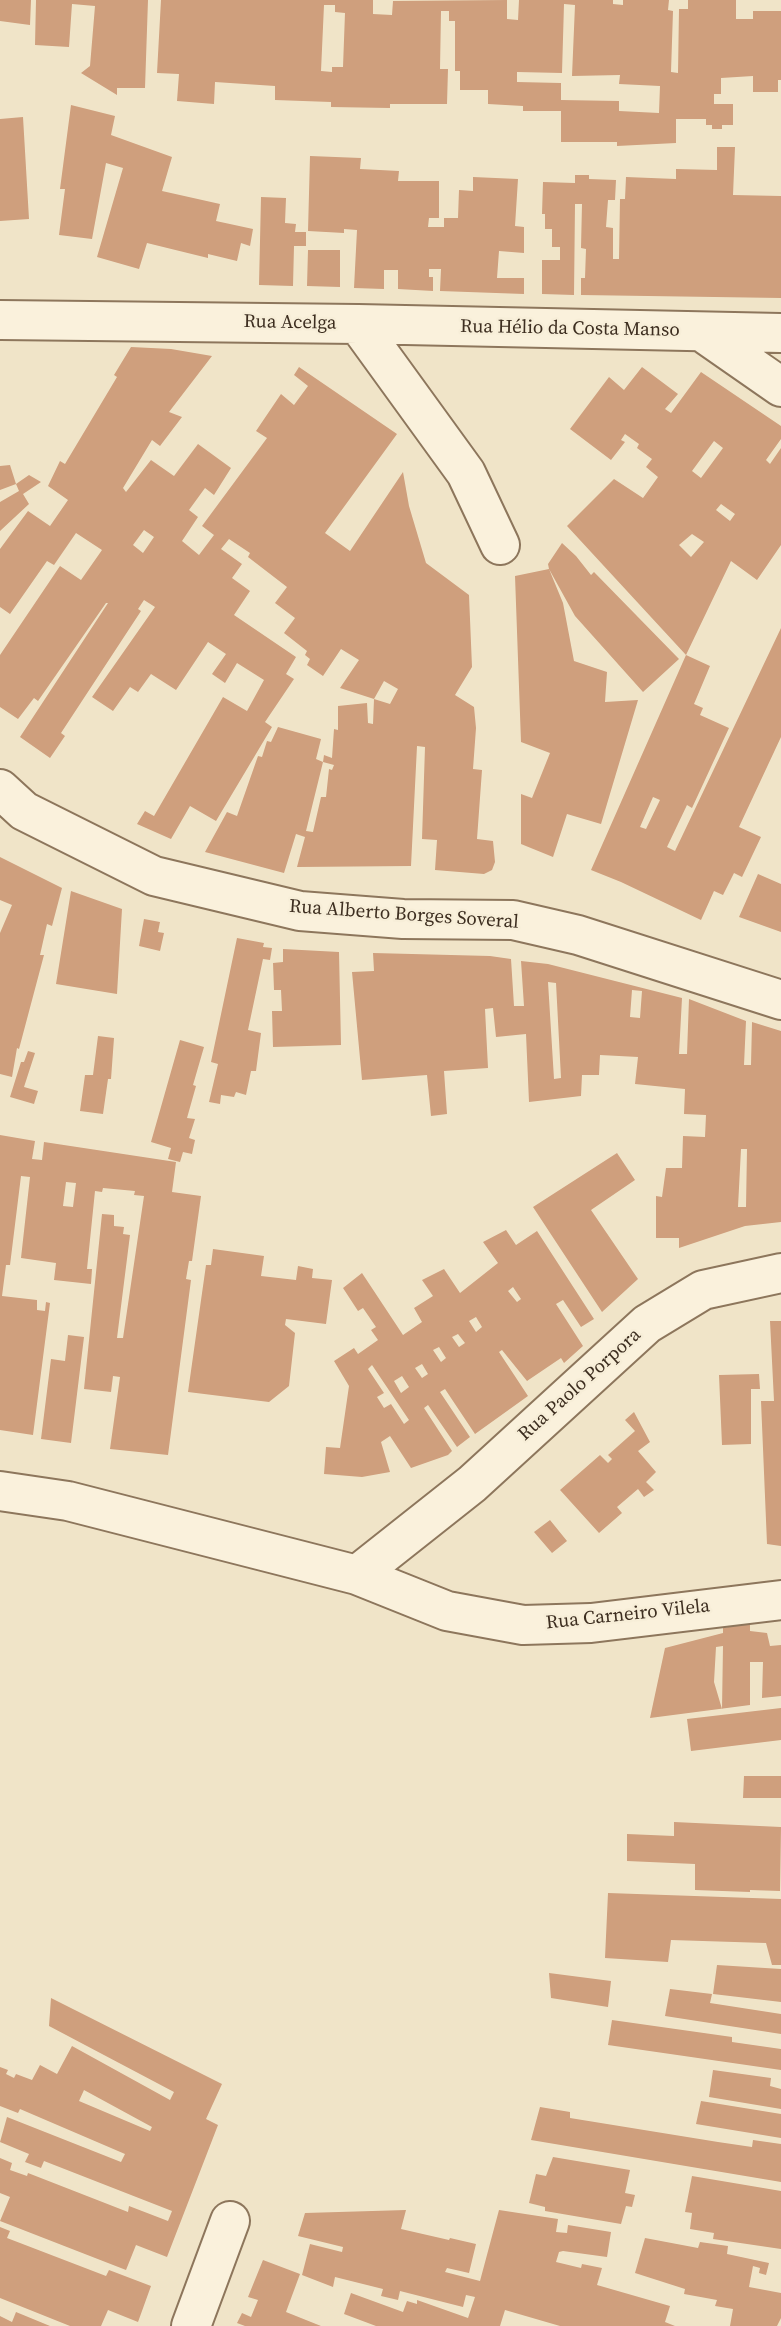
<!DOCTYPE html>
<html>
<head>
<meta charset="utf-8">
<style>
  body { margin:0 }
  canvas { display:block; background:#f0e4c8 }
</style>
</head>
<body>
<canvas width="781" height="2326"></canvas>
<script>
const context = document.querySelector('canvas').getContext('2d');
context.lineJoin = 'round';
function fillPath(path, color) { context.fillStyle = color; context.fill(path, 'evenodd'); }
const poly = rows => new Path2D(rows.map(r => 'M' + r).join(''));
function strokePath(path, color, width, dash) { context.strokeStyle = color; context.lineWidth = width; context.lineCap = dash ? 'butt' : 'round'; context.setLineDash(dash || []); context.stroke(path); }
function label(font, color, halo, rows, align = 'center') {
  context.font = font + ' "Source Serif 4",serif'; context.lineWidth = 5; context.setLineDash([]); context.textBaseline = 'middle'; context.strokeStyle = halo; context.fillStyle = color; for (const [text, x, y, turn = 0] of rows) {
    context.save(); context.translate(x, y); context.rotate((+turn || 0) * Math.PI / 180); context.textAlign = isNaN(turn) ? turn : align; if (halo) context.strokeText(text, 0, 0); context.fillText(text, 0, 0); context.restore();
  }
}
fillPath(poly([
  [0,0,31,0,30,25,0,21],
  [36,0,148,0,145,88,117,88,117,95,81,73,90,66,95,6,72,4,69,47,35,45],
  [161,0,373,0,373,14,392,15,393,1,507,0,507,19,518,20,519,0,613,0,613,4,623,5,623,0,669,0,668,10,673,11,671,72,678,73,679,9,688,9,688,0,736,0,736,19,753,19,753,11,781,11,781,80,778,80,778,92,753,92,753,76,721,78,721,94,714,94,714,104,733,104,733,125,722,125,722,129,712,129,712,125,706,125,706,119,676,119,676,143,617,146,617,142,561,142,561,111,523,111,523,106,488,104,488,90,460,90,460,71,455,71,455,21,449,21,449,11,441,11,440,69,448,69,447,104,390,104,390,108,331,107,331,102,275,100,275,86,215,82,214,104,177,101,179,74,157,73],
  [564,4,575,5,572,76,620,75,619,84,660,86,659,113,619,111,619,101,561,100,561,83,517,82,517,72,562,73],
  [324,5,335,5,335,12,345,13,343,67,332,67,332,72,321,71],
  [71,105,115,116,111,135,172,157,162,191,220,204,216,221,253,229,250,246,241,243,237,261,208,254,208,258,147,243,139,269,97,257,123,168,106,163,92,239,59,235,65,189,60,189],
  [23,117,29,219,0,221,0,119],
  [717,147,735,147,733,195,781,196,781,298,581,295,581,278,585,278,586,249,581,248,582,204,575,204,574,295,542,294,542,260,560,260,560,247,552,247,552,229,545,229,545,214,542,214,543,182,575,183,575,175,589,175,589,179,616,180,615,200,608,200,606,227,613,228,613,259,619,259,620,199,625,199,626,177,676,179,676,169,717,170],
  [310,156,361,158,360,169,399,171,398,181,439,181,439,218,429,218,428,227,444,227,444,218,458,218,459,190,473,191,473,177,518,179,515,226,524,227,524,253,499,251,497,278,524,278,524,294,440,291,441,269,429,269,429,277,433,277,433,291,398,289,398,270,384,270,384,289,354,288,357,230,344,229,344,233,308,231],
  [261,197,286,198,285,223,296,224,295,232,306,232,306,246,294,246,293,286,259,285],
  [308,250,340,250,340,287,307,286],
  [131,347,171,349,212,356,169,412,182,417,160,446,152,440,123,488,126,492,151,460,174,476,198,444,231,468,214,495,205,488,189,510,198,517,182,541,199,555,214,535,202,526,267,438,256,431,281,394,294,405,308,386,294,375,299,367,397,434,325,533,350,551,403,472,409,506,426,563,469,595,472,667,455,695,474,707,476,728,473,769,482,770,477,839,493,841,495,862,492,870,484,874,435,870,437,840,422,839,425,747,417,746,411,866,297,867,305,837,296,834,284,873,205,852,227,812,237,816,258,756,262,757,267,741,271,742,278,727,321,739,316,759,323,762,324,755,332,758,334,729,338,730,338,706,367,703,368,723,373,724,374,699,390,704,398,689,384,681,374,699,340,688,359,660,341,649,323,676,307,665,310,659,305,655,307,651,284,633,295,618,275,603,287,587,248,557,250,553,229,539,221,549,242,564,232,578,250,591,234,615,296,657,286,674,294,679,265,722,272,727,216,821,190,806,171,839,137,824,145,811,154,816,223,697,247,711,264,680,237,663,225,683,212,674,226,654,208,642,176,690,151,674,138,692,130,687,113,711,92,697,155,607,144,600,138,609,141,611,61,733,65,736,50,758,20,737,108,603,106,603,38,701,34,698,18,719,0,707,0,655,60,566,81,580,102,550,76,533,54,565,47,561,10,614,0,607,0,549,28,511,50,526,68,500,48,486,60,461,65,464,117,377,114,375],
  [144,530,154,537,143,553,133,545],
  [323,762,334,765,332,770,329,769,326,797,321,797,313,832,306,831],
  [642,367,678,394,665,409,671,413,701,372,781,426,781,439,766,460,770,464,781,448,781,545,757,580,731,561,686,655,567,526,614,479,643,498,658,477,646,467,652,459,637,448,639,444,625,434,621,440,625,442,611,460,570,429,609,377,624,390],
  [714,441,723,448,701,478,692,471],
  [721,504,735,514,730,521,716,510],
  [692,534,704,542,691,557,679,545],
  [10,465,16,484,0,490,0,466],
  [29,475,41,482,23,494,29,504,0,531,0,502,19,491,16,484],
  [562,543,576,556,591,575,594,572,679,659,643,692,575,616,549,569,563,603,574,661,607,672,605,702,638,700,601,824,567,814,553,857,521,844,521,794,532,798,550,753,521,742,515,576,549,569,548,564],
  [781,628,781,737,739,827,761,837,742,877,734,873,723,895,714,891,701,920,621,882,591,870,686,655,710,666,694,704,703,708,700,715,729,728,692,808,687,805,667,847,675,851],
  [653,797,660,800,646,829,640,827],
  [0,857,62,888,52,926,47,924,40,955,44,955,19,1049,17,1048,12,1077,0,1074,0,933,12,905,0,900],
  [758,874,781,884,781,932,739,917],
  [71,891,122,909,117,994,56,984],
  [144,919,160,922,158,932,164,933,160,951,139,946],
  [237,938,264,943,263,947,272,948,270,960,263,959,248,1030,261,1033,256,1071,251,1071,246,1095,236,1092,234,1097,221,1095,220,1104,209,1102,218,1064,211,1062],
  [283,949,339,952,341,1045,273,1047,272,1011,282,1011,281,990,274,990,273,963,283,962],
  [373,953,490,956,511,959,514,1006,524,1006,521,961,548,964,682,998,679,1054,687,1054,689,999,746,1021,744,1065,751,1065,752,1022,781,1031,781,1222,745,1226,679,1248,679,1238,656,1238,656,1196,662,1197,666,1168,682,1168,683,1136,705,1137,706,1115,684,1114,685,1089,635,1084,638,1057,600,1055,599,1075,582,1075,581,1096,529,1102,526,1034,496,1037,493,1008,485,1009,488,1068,444,1071,447,1114,431,1116,427,1075,362,1080,352,972,374,971],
  [548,982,556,983,561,1078,554,1079],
  [632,990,642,991,640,1018,630,1017],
  [741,1149,747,1149,746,1207,738,1207],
  [98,1036,114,1038,111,1079,108,1079,103,1114,80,1111,85,1075,93,1075],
  [180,1040,204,1047,193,1085,196,1086,187,1118,195,1119,189,1138,195,1140,192,1154,183,1152,180,1162,168,1159,171,1148,151,1142],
  [28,1051,35,1053,24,1087,38,1091,34,1104,10,1097,21,1062,24,1062],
  [0,1135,35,1141,32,1159,42,1160,44,1142,176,1162,172,1192,201,1196,192,1261,189,1261,186,1279,191,1280,168,1455,110,1449,120,1377,113,1376,111,1392,84,1389,102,1214,114,1215,114,1226,124,1227,123,1234,130,1235,117,1338,123,1338,144,1196,134,1195,135,1191,103,1188,102,1192,95,1191,87,1269,92,1269,91,1284,54,1280,56,1263,21,1258,30,1177,21,1176,10,1265,6,1265,2,1296,37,1300,37,1310,45,1311,46,1302,50,1303,33,1435,0,1430],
  [66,1182,76,1183,73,1207,63,1206],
  [617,1153,635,1180,591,1210,638,1279,602,1312,533,1207],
  [506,1230,516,1245,537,1231,594,1319,581,1327,563,1300,556,1304,583,1346,564,1363,561,1358,527,1381,502,1350,499,1352,528,1396,475,1434,445,1389,440,1392,470,1437,457,1447,428,1405,424,1408,452,1451,448,1455,411,1468,390,1436,381,1442,390,1472,362,1477,324,1474,326,1447,340,1448,349,1386,334,1361,354,1348,358,1354,378,1340,371,1330,376,1327,363,1308,358,1311,343,1288,362,1273,403,1335,422,1322,414,1308,433,1296,422,1280,444,1269,460,1293,498,1263,483,1242],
  [513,1287,521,1299,517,1302,508,1291],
  [476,1317,482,1327,476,1332,469,1321],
  [458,1334,465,1343,459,1347,452,1337],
  [439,1347,446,1358,441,1362,433,1350],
  [422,1364,428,1374,422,1378,415,1368],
  [372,1365,409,1420,404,1424,391,1404,384,1408,377,1397,384,1393,368,1369],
  [402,1376,409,1387,401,1393,394,1381],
  [213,1249,264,1256,261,1276,296,1280,298,1266,313,1269,312,1278,332,1280,326,1324,286,1319,285,1325,295,1333,289,1386,269,1402,188,1392,206,1265,211,1265],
  [770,1321,781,1321,781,1546,767,1544,761,1401,774,1401],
  [68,1335,84,1337,71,1443,41,1439,51,1359,65,1361],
  [759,1374,760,1389,751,1389,751,1444,722,1445,719,1375],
  [634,1412,650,1442,638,1451,656,1472,646,1482,654,1490,644,1497,638,1489,617,1507,622,1513,599,1533,560,1490,600,1455,608,1463,612,1459,608,1455,635,1431,625,1420],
  [550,1520,567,1541,552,1553,534,1532],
  [750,1623,750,1631,767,1633,770,1646,781,1645,781,1696,762,1698,763,1662,750,1662,750,1705,650,1718,665,1648,723,1633,723,1628],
  [723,1646,722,1709,714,1682,716,1647],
  [781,1708,781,1740,691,1751,687,1719],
  [744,1776,781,1776,781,1798,743,1798],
  [674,1822,781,1827,780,1891,750,1890,750,1892,695,1890,695,1864,627,1861,627,1834,674,1836],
  [608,1893,781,1899,781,1965,772,1965,766,1943,671,1940,668,1962,605,1958],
  [717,1965,781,1969,781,2002,713,1994],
  [549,1973,611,1981,608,2007,551,1998],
  [670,1989,712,1994,710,2003,781,2014,781,2034,665,2016],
  [51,1998,222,2084,206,2119,218,2125,167,2257,136,2245,126,2270,0,2221,10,2197,0,2193,0,2158,12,2163,10,2170,27,2176,28,2173,128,2212,129,2206,168,2221,172,2211,44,2161,41,2168,25,2162,29,2154,0,2142,7,2117,121,2162,125,2154,20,2109,18,2113,0,2106,0,2067,8,2070,6,2074,14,2078,16,2074,32,2080,40,2065,57,2074,72,2046,170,2100,174,2092,49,2026],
  [84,2090,152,2127,150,2131,79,2101],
  [612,2020,732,2037,732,2042,781,2049,781,2070,608,2045],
  [713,2070,771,2078,770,2086,781,2089,781,2109,709,2097],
  [701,2101,781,2114,781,2138,696,2124],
  [540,2107,570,2112,570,2118,718,2142,752,2147,753,2140,781,2144,781,2182,531,2140],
  [553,2157,630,2170,625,2193,635,2195,632,2207,626,2206,621,2224,545,2211,545,2207,529,2203,536,2174,546,2176],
  [692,2176,781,2191,781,2249,713,2239,714,2233,690,2229,692,2213,685,2212],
  [406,2210,401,2229,449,2240,450,2238,476,2244,469,2273,447,2268,445,2272,480,2281,499,2210,558,2219,556,2232,567,2233,568,2225,611,2232,607,2257,563,2251,559,2252,556,2262,581,2268,582,2264,602,2268,597,2285,670,2306,665,2322,675,2326,560,2326,505,2310,500,2326,376,2326,344,2314,351,2293,403,2312,407,2301,417,2304,417,2300,468,2318,475,2297,466,2295,463,2307,400,2291,398,2300,381,2296,383,2289,335,2277,333,2287,302,2275,310,2244,342,2252,343,2247,298,2236,305,2213],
  [0,2227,10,2231,7,2238,106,2276,109,2270,151,2286,138,2322,108,2310,101,2326,70,2326,0,2298],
  [645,2238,698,2248,700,2242,728,2246,727,2254,769,2263,766,2275,759,2273,760,2268,753,2266,749,2287,781,2293,781,2318,777,2326,730,2326,733,2309,715,2306,717,2300,684,2294,685,2289,635,2273],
  [263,2260,300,2274,286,2312,321,2326,245,2326,237,2323,242,2313,251,2317,258,2300,248,2297],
  [16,2312,50,2326,0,2326,0,2316,12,2322]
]), '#cf9f7d');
const minor = poly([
  [0,320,358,324,466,473,500,545],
  [358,324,781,333],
  [702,332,781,387],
  [0,789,24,811,154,876,300,911,403,919,513,920,578,935,781,1000],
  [0,1491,68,1501,357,1575,447,1611,523,1625,591,1623,781,1600],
  [357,1575,472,1484,647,1324,703,1290,781,1273],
  [191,2326,230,2221]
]);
strokePath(minor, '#8d765c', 42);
strokePath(minor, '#faf1dc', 38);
label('19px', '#3d2e20', '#f7eed8', [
  ["Rua Acelga",290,323,1],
  ["Rua Hélio da Costa Manso",570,329,1],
  ["Rua Alberto Borges Soveral",404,915,4],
  ["Rua Paolo Porpora",580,1385,-42],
  ["Rua Carneiro Vilela",628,1615,-6]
]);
</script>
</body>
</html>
